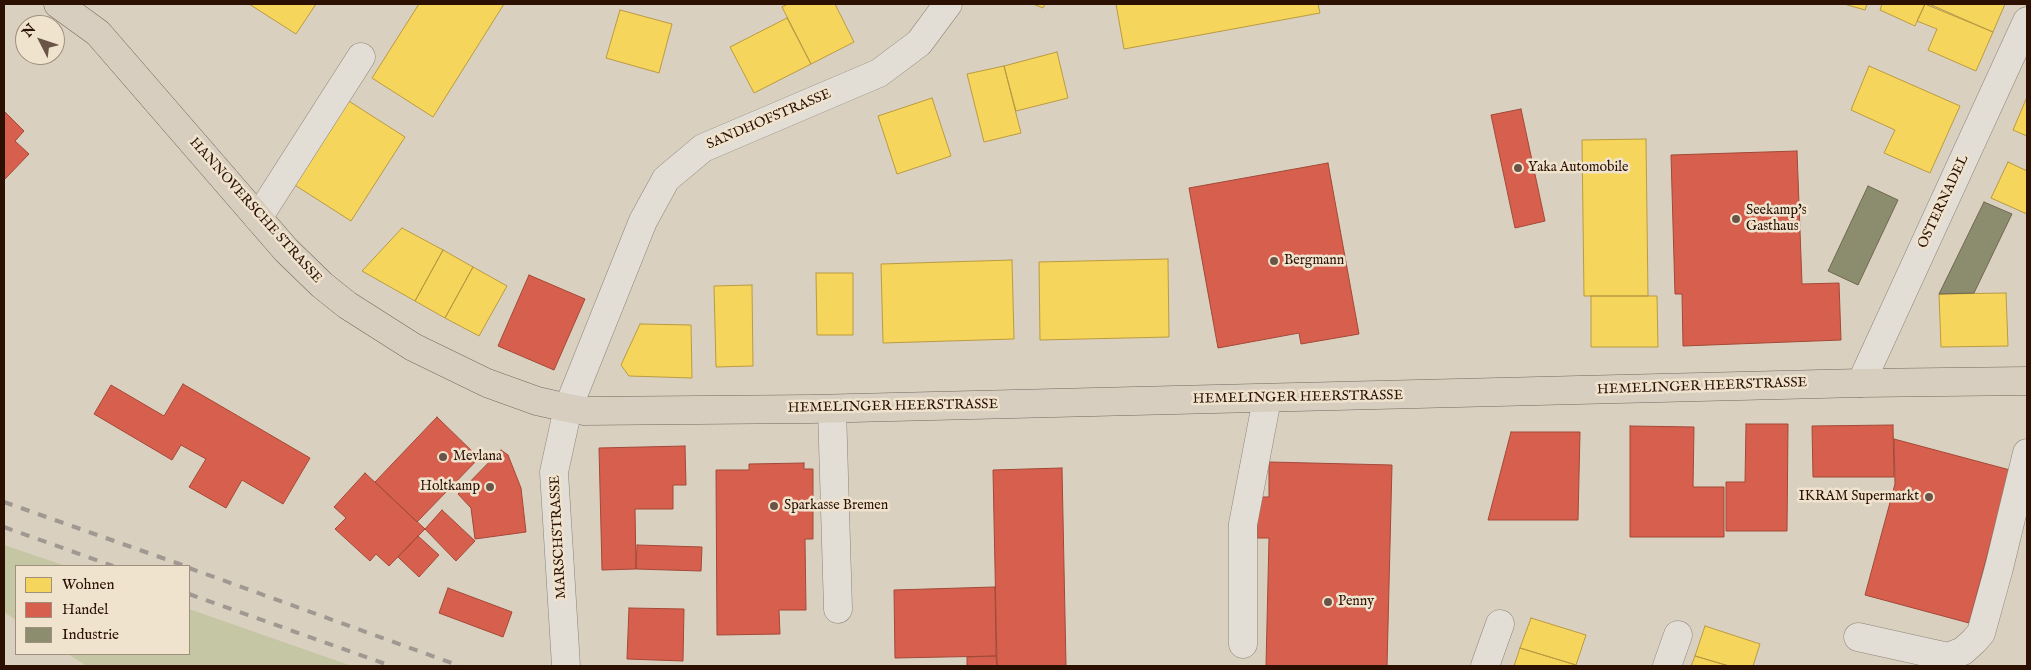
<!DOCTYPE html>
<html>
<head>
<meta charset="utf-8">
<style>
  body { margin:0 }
  #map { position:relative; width:2031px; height:670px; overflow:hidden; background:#dad0bf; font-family:"IM FELL English",serif }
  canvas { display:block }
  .frame { position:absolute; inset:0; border:5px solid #2c1103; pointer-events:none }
  .legend { position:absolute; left:15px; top:565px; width:175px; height:90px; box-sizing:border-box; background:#efe3ce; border:1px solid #a18f7d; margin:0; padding:6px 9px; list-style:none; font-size:15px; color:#2c1103 }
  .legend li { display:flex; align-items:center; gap:10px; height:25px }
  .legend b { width:25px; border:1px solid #a18f7d }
  .north { position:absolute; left:15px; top:15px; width:50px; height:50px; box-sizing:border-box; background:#efe3ce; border:1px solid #a18f7d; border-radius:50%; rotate:311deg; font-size:14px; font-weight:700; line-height:20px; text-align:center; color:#2c1103 }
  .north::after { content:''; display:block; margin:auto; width:18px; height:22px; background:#695445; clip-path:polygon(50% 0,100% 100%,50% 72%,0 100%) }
</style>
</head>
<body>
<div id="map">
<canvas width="2031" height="670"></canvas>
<div class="frame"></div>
<ul class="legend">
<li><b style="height:14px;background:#f6d55c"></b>Wohnen</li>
<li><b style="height:14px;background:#d6604d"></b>Handel</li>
<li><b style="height:14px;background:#8c8c6e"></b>Industrie</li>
</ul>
<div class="north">N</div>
</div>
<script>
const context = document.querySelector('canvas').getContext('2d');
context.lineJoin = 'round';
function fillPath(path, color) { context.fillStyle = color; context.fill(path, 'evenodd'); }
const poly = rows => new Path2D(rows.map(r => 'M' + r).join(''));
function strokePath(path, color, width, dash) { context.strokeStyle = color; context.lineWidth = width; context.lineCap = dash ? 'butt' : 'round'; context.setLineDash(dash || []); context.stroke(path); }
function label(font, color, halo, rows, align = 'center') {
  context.font = font + ' "IM FELL English",serif'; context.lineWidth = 5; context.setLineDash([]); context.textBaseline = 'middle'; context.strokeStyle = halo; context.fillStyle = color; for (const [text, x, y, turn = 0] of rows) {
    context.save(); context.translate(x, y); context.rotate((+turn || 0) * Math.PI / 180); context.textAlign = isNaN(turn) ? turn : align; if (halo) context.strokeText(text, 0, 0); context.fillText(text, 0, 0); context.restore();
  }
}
fillPath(poly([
  [4,545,66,566,16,566,16,620,4,612],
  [189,609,352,666,87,666,68,654,189,654]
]), '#c5c6a4');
const homes = poly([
  [249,4,316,4,296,34,249,4],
  [419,4,504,4,433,117,372,78,419,4],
  [788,4,835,4,854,42,811,64,782,7,788,4],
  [1033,4,1045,4,1043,8,1033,4],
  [1116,4,1318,4,1320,13,1124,49,1116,4],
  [1844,4,1867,4,1865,10,1844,4],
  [1882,4,1925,4,1915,26,1880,10,1882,4],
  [1925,4,1993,32,1976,71,1928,50,1937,29,1917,21,1925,4],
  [1929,4,2005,4,1993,32,1929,4],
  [620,10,672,24,659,73,606,58,620,10],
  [787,18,811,64,754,93,730,47,787,18],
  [1057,52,1068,98,1016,111,1004,66,1057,52],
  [1004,66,1021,133,984,142,967,74,1004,66],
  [1869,66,1960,106,1930,173,1884,153,1895,130,1851,110,1869,66],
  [2027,97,2027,136,2013,130,2027,97],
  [344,98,405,137,351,221,290,182,344,98],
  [932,98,951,156,897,174,878,116,932,98],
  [1646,139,1648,296,1584,296,1582,140,1646,139],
  [2008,162,2027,171,2027,214,1991,198,2008,162],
  [402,228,443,250,415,301,362,271,402,228],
  [443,250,473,267,445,318,415,301,443,250],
  [1168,259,1169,337,1040,340,1039,262,1168,259],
  [1012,260,1014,339,883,343,881,264,1012,260],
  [473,267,507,286,479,336,445,318,473,267],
  [816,273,853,273,853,335,817,335,816,273],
  [752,285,753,366,716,367,714,286,752,285],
  [2006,293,2008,346,1941,347,1939,294,2006,293],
  [1591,296,1657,296,1658,347,1591,347,1591,296],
  [640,324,691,325,692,378,629,376,621,365,640,324],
  [1531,618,1586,635,1576,665,1520,648,1531,618],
  [1705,626,1760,644,1753,666,1729,666,1695,656,1705,626],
  [1520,648,1576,665,1576,666,1514,666,1520,648],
  [1695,656,1729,666,1691,666,1695,656]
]);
fillPath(homes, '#f6d55c');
strokePath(homes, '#b99a41', 1);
const shops = poly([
  [1521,109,1545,221,1515,228,1491,115,1521,109],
  [4,111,24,131,15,141,29,154,4,180,4,111],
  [1797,151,1802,284,1839,283,1841,340,1683,346,1682,294,1675,294,1671,155,1797,151],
  [1328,163,1359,334,1301,344,1299,333,1218,348,1189,188,1328,163],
  [529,275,585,299,554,370,498,346,529,275],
  [183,384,310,458,283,504,242,480,226,508,189,487,206,459,181,445,172,460,94,414,111,385,164,416,183,384],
  [437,417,479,458,417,522,375,482,437,417],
  [1746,424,1788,424,1787,531,1726,531,1726,482,1745,482,1746,424],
  [1893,425,1894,477,1813,477,1812,426,1893,425],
  [1630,426,1694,427,1693,487,1724,487,1724,537,1630,537,1630,426],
  [1511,432,1580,432,1578,520,1488,520,1511,432],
  [1894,439,2010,470,1969,623,1865,595,1895,484,1894,439],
  [685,446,686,485,673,485,673,509,635,509,636,569,602,570,599,448,685,446],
  [501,450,508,455,521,488,526,532,475,539,471,508,458,494,501,450],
  [1269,462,1392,465,1387,666,1266,666,1269,538,1257,538,1258,497,1269,497,1269,462],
  [804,463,804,469,813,469,813,539,805,539,806,610,779,610,780,634,717,635,716,470,749,470,749,464,804,463],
  [1062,468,1066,666,997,666,993,470,1062,468],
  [365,473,425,529,389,566,376,554,370,561,335,529,346,518,334,507,365,473],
  [442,510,475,541,456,561,425,529,442,510],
  [418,536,439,555,419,577,398,557,418,536],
  [637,545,702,547,701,571,636,569,637,545],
  [995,587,996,656,895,658,894,590,995,587],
  [448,588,512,612,503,637,439,613,448,588],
  [629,608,684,609,683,661,627,659,629,608],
  [996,656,997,666,967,666,967,657,996,656]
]);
fillPath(shops, '#d6604d');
strokePath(shops, '#a34837', 1);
const industry = poly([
  [1868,186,1898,200,1858,285,1828,271,1868,186],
  [1984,202,2012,214,1974,293,1939,294,1984,202]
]);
fillPath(industry, '#8c8c6e');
strokePath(industry, '#6f674e', 1);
const minor = poly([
  [258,218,361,57],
  [1861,383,2027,21],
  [832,409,838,609],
  [1858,637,1948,657,1963,651,1974,641,1981,633,1999,568,2027,453],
  [1243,644,1243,524,1267,399],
  [566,666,554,472,568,408,643,221,666,179,703,148,879,73,919,43,948,4],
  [1485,666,1500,624],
  [1667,666,1678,635]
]);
const major = poly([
  [58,4,98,33,286,250,322,285,347,305,413,347,487,383,537,401,568,408,584,411,812,409,1861,383,2027,381]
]);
strokePath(minor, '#8c8378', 29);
strokePath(major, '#73695f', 29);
strokePath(minor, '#e2ded5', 28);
strokePath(major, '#d7cec0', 28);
strokePath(poly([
  [4,502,185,566],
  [4,527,113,566],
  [189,568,460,666],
  [189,594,391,666]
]), '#9f9991', 4, [9, 9]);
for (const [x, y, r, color] of [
  [1518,168,5,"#695445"],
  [1736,219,5,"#695445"],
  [1274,261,5,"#695445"],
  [443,457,5,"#695445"],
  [490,487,5,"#695445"],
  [1929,497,5,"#695445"],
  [774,506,5,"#695445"],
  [1328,602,5,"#695445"]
]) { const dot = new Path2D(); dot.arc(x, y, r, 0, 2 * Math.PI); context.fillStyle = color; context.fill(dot); strokePath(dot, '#efe3ce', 2); }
label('14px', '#2c1103', '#efe3ce', [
  ["SANDHOFSTRASSE",769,120,-23],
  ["OSTERNADEL",1944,202,-65],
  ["HANNOVERSCHE STRASSE",255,211,48],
  ["HEMELINGER HEERSTRASSE",1702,387,-2],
  ["HEMELINGER HEERSTRASSE",1298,398,-1],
  ["HEMELINGER HEERSTRASSE",893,407,-1],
  ["MARSCHSTRASSE",559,537,-93]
]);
label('14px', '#2c1103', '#efe3ce', [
  ["Yaka Automobile",1528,168],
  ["Seekamp's",1746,211],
  ["Gasthaus",1746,227],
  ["Bergmann",1284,261],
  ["Mevlana",453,457],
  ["Holtkamp",480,487,"right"],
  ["IKRAM Supermarkt",1919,497,"right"],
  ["Sparkasse Bremen",784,506],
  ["Penny",1338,602]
], 'left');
</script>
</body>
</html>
